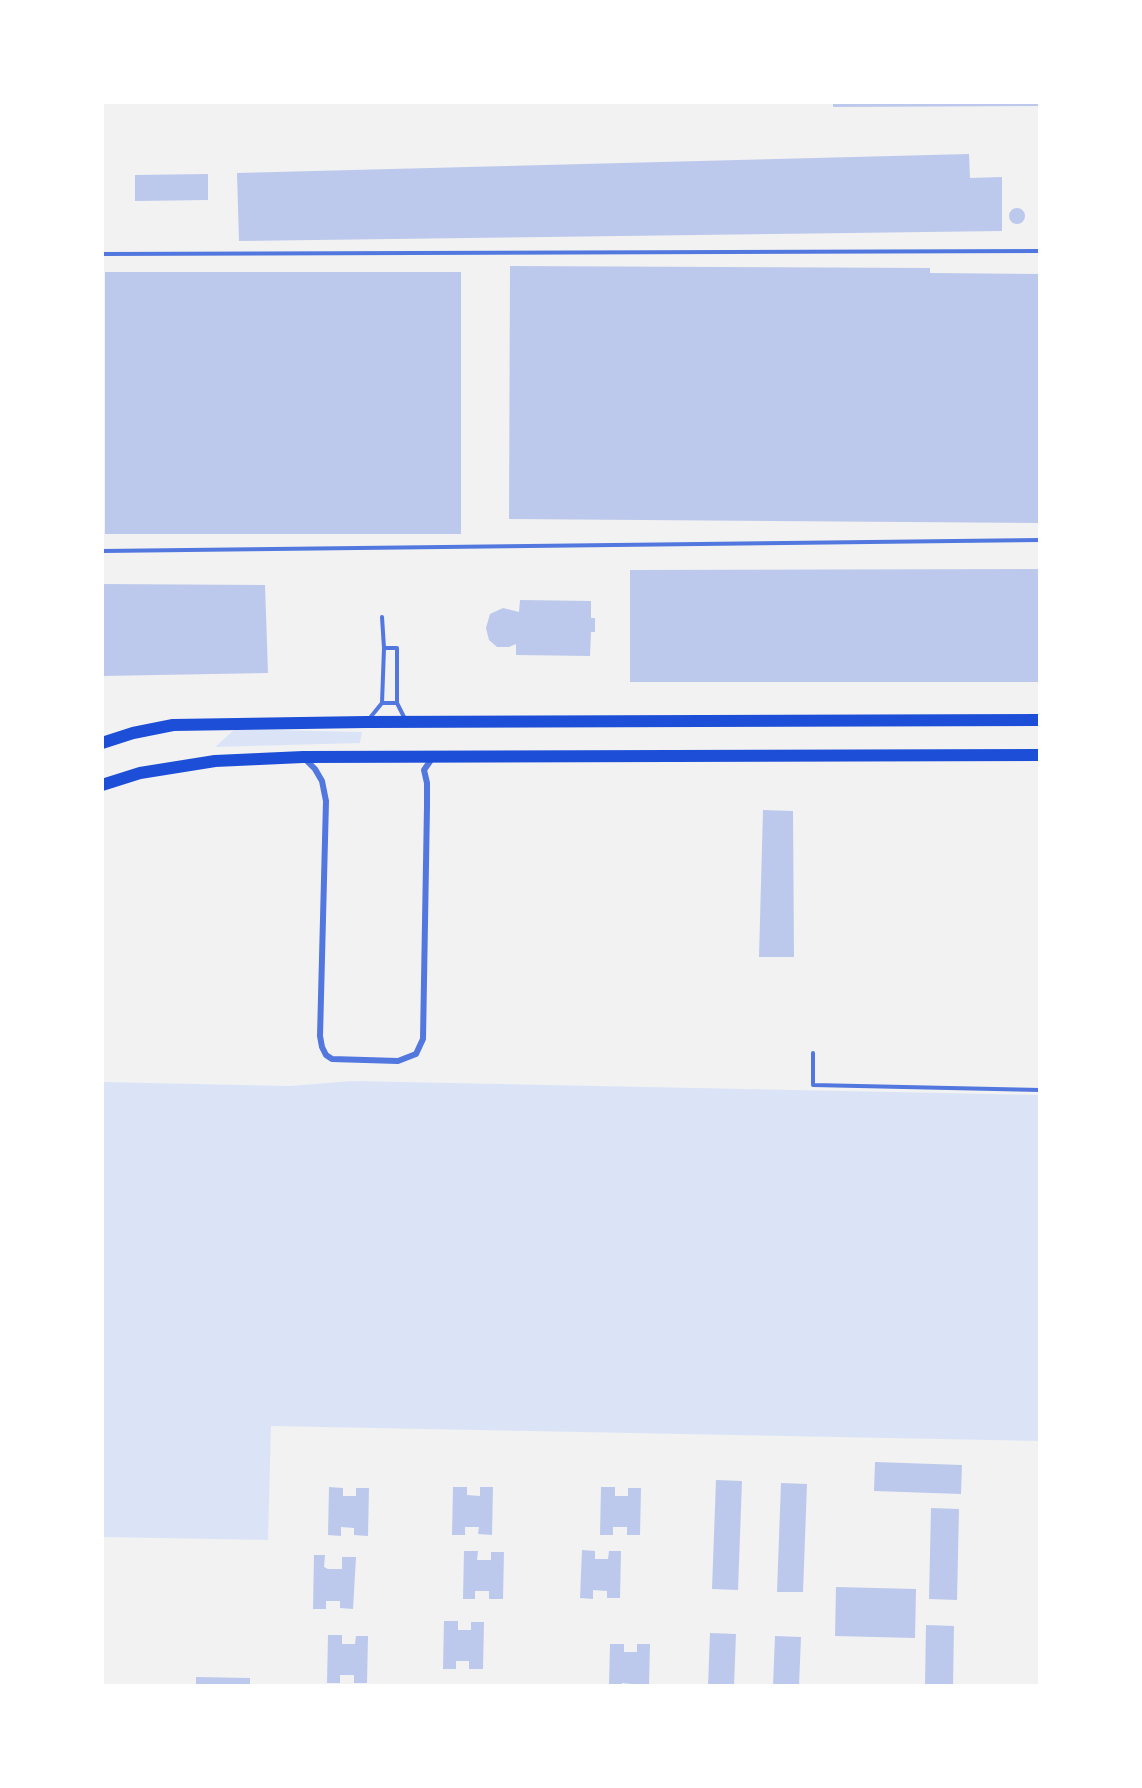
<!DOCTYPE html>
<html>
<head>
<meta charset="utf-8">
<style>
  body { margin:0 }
  #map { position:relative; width:1142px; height:1788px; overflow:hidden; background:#f2f2f2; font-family:Commissioner,sans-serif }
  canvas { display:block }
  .frame { position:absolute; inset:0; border:104px solid #fff; pointer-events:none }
</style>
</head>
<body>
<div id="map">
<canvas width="1142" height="1788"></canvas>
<div class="frame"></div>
</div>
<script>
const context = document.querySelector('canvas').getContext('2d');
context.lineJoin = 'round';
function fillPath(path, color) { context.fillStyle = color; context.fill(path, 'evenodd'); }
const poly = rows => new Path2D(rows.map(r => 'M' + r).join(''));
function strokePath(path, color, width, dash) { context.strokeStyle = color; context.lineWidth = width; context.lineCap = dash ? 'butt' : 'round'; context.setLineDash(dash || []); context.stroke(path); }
fillPath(poly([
  [234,730,277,730,362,732,360,743,215,747],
  [352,1081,1040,1095,1040,1441,271,1426,268,1540,102,1537,102,1082,290,1086]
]), '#dbe4f7');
fillPath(poly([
  [833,102,1040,102,1040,106,833,107],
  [969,154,970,178,1002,177,1002,231,239,241,237,173],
  [208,174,208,200,135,201,135,175],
  '1009 216a8 8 0 1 1 16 0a8 8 0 1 1-16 0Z',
  [510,266,930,268,930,273,1040,274,1040,523,509,519],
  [105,272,461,272,461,534,105,534],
  [1040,569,1040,682,630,682,630,570],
  [102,584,265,585,268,673,102,676],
  [520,600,591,601,591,618,595,618,595,632,591,632,590,656,516,655,516,644,509,647,497,647,489,640,486,628,490,614,503,608,519,612],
  [763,810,793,811,794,957,759,957],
  [875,1462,962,1465,961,1494,874,1491],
  [716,1480,742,1481,738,1590,712,1589],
  [781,1483,807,1484,803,1592,777,1592],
  [329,1487,343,1488,343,1496,356,1496,356,1488,369,1488,368,1536,354,1535,354,1528,341,1527,341,1536,328,1535],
  [453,1487,467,1487,467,1495,480,1496,480,1487,493,1487,492,1535,478,1534,479,1527,465,1527,465,1535,452,1535],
  [601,1487,615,1487,615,1496,628,1496,628,1488,641,1488,640,1535,627,1535,627,1527,613,1527,613,1535,600,1535],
  [931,1508,959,1509,957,1600,929,1599],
  [582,1550,595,1551,595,1559,608,1559,609,1551,621,1551,620,1598,607,1598,607,1591,593,1590,593,1599,580,1598],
  [464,1551,478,1551,477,1560,491,1560,491,1552,504,1552,503,1599,489,1599,489,1591,475,1591,475,1599,463,1599],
  [314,1555,325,1555,324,1567,328,1569,342,1569,342,1557,356,1557,353,1609,340,1608,340,1601,326,1601,326,1609,313,1609],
  [836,1587,916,1589,915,1638,835,1636],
  [444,1621,458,1621,458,1630,471,1630,471,1622,484,1622,483,1669,469,1669,469,1661,456,1661,456,1669,443,1669],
  [926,1625,954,1626,953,1686,925,1686],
  [710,1633,736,1634,734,1686,708,1686],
  [328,1635,342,1635,342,1644,355,1644,356,1636,368,1636,367,1683,354,1683,354,1675,340,1675,340,1683,327,1683],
  [775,1636,801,1637,799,1686,773,1686],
  [610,1644,624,1644,624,1652,637,1652,637,1644,650,1644,649,1686,622,1683,622,1686,609,1686],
  [196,1677,250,1678,250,1686,196,1686]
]), '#bdc9ec');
strokePath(poly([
  [102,254,1040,251],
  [102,551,1040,540],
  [384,648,397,648,397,703,405,719],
  [382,703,397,703],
  [369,719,382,703,384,648,382,617],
  [813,1053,813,1085,1040,1090]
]), '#5277de', 4);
strokePath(poly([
  [304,758,315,769,322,781,326,801,320,1036,322,1047,326,1055,332,1059,398,1061,416,1054,423,1039,427,806,427,783,424,770,433,757]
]), '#5277de', 6);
strokePath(poly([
  [102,743,133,733,173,725,366,722,1040,720],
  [102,785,140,773,215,761,303,757,1040,755]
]), '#1d4ed8', 12);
</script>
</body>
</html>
